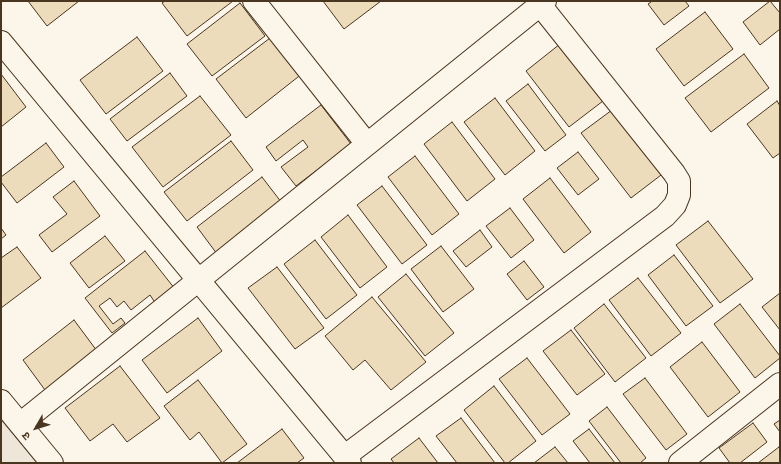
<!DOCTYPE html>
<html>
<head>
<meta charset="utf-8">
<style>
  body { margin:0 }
  #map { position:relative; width:781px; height:464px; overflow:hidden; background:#fbf6e9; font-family:"Alegreya Sans","Noto Sans Devanagari",sans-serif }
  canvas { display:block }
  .frame { position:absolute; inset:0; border:2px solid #4a3520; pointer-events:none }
  .north { position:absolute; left:16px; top:408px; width:40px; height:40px; -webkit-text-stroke:3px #fbf6e9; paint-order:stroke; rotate:231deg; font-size:11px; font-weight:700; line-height:16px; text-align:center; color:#4a3520 }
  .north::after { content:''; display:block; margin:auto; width:14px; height:18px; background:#4a3520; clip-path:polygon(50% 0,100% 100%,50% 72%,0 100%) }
</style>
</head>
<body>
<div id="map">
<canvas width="781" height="464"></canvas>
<div class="frame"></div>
<div class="north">उ</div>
</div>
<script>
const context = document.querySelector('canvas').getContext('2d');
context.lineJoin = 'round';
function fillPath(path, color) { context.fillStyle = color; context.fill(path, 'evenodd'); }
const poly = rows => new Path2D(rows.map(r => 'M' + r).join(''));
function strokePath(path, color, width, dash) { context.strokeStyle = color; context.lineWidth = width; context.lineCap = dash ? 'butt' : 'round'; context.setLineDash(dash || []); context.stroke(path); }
const green = poly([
  [1,419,37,463,1,463,1,419]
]);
fillPath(green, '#ede6d9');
strokePath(green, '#887966', 1);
const building = poly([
  [28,1,79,1,47,26,28,1],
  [165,1,233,1,187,36,162,3,165,1],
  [323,1,381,1,344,29,323,1],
  [650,1,685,1,689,6,664,25,648,4,651,2,650,1],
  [770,1,780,13,780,29,760,45,743,22,770,1],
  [240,3,265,36,212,76,187,44,240,3],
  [705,12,733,49,684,86,656,49,705,12],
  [274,35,303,73,246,118,216,79,274,35],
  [137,37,163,71,106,114,80,80,137,37],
  [560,44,603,101,569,127,526,71,560,44],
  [744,54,769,88,711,132,685,98,744,54],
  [170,73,187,96,127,141,110,119,170,73],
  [1,74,26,107,1,127,1,74],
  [528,84,566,135,545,151,506,101,528,84],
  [200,96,231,135,163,187,132,147,200,96],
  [495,98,535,151,505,175,464,122,495,98],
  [777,101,780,106,780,153,773,158,747,124,777,101],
  [321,105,351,144,296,186,281,167,308,147,303,140,276,161,266,147,321,105],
  [616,107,665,172,631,198,581,133,616,107],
  [452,122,495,179,467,201,424,144,452,122],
  [231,141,253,170,187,221,164,192,231,141],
  [46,143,64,167,17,203,1,182,1,177,46,143],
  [578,152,599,179,578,195,557,168,578,152],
  [415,156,459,214,432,235,388,177,415,156],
  [262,177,285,207,220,258,197,227,262,177],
  [550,178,591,232,564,253,523,199,550,178],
  [74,181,100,216,52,252,39,235,67,214,53,197,74,181],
  [382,186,427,245,402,264,357,205,382,186],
  [510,208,534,240,511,258,486,226,510,208],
  [348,215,387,267,360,288,321,237,348,215],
  [708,221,753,279,720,303,676,245,708,221],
  [1,228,6,235,1,239,1,228],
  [480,230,492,247,466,267,453,251,480,230],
  [105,236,125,261,89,288,70,263,105,236],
  [315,240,357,295,326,319,284,264,315,240],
  [441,246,474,289,443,312,411,269,441,246],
  [17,247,41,278,1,308,1,258,17,247],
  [145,251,175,289,156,304,150,295,131,310,124,301,117,307,110,298,99,306,113,324,121,318,125,323,112,333,85,298,145,251],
  [674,255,713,306,686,326,648,275,674,255],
  [524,261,544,287,527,300,507,274,524,261],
  [277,267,324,328,295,349,248,288,277,267],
  [406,274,454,333,425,356,378,297,406,274],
  [638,278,681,333,651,356,609,300,638,278],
  [780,293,780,330,762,307,780,293],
  [372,297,426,362,391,390,365,360,353,370,325,336,372,297],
  [604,304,646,358,615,382,574,328,604,304],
  [740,304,780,356,780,358,755,378,714,324,740,304],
  [198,318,222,351,167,393,142,360,198,318],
  [74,320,97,351,45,390,23,360,74,320],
  [571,330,605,374,577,395,543,351,571,330],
  [702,342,740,392,708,417,670,367,702,342],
  [527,358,570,414,542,435,499,379,527,358],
  [120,366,160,418,127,442,113,424,90,441,65,408,120,366],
  [645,378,687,434,666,450,623,394,645,378],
  [198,380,247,444,222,463,199,432,190,440,164,406,198,380],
  [494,386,536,441,508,463,505,463,464,410,494,386],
  [607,407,646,458,640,463,621,463,589,421,607,407],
  [461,418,495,463,457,463,436,436,461,418],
  [780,420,780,432,774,424,780,420],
  [753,423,767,442,740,463,730,463,719,448,753,423],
  [282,429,304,458,297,463,237,463,282,429],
  [589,429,615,463,590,463,573,441,589,429],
  [419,438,438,463,394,463,391,459,419,438],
  [555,447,568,463,534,463,555,447],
  [779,447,780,449,780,463,758,463,779,447]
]);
fillPath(building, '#ecdcbc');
strokePath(building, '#4a3520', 1);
const minor = poly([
  [254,1,367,144],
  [1,42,350,463],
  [1,401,52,463],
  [20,424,545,1],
  [345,456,665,216,675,205,679,195,679,181,674,173,537,1],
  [680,463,780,384]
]);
strokePath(minor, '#4a3520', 24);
strokePath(minor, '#fbf6e9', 22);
</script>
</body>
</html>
